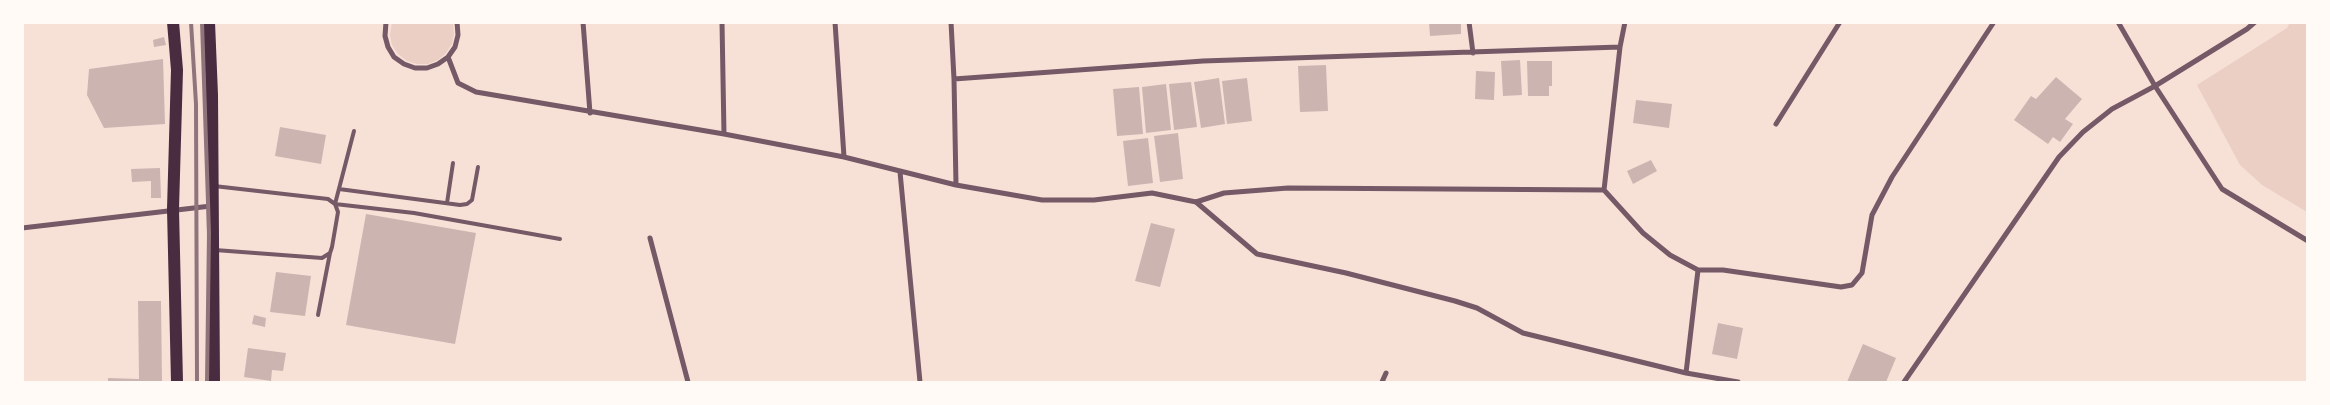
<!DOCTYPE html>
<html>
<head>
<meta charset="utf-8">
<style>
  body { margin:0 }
  #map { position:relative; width:2330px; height:405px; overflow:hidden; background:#f7e1d7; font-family:Jost,sans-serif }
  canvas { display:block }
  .frame { position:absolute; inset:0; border:24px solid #fffaf5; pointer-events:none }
</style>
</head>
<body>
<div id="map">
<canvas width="2330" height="405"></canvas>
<div class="frame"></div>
</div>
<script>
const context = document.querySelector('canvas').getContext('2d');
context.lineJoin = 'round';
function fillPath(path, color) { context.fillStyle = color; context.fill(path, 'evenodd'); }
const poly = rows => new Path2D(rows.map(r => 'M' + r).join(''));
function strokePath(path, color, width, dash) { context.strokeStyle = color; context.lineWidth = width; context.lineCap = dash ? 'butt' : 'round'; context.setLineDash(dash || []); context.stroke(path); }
fillPath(poly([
  [392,22,453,23,454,34,452,44,446,53,438,60,428,64,417,64,407,61,398,54,392,45,390,35],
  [2290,22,2307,23,2307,212,2262,185,2240,165,2197,85,2287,28]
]), '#ebcfc5');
fillPath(poly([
  [1429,22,1461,22,1461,34,1430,36],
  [164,37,166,45,154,47,153,40],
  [163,59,165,124,104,128,87,95,89,69],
  [1520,60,1522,95,1503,96,1501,61],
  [1527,61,1552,61,1552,86,1549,86,1549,96,1528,96],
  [1326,65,1328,111,1300,112,1298,66],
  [1476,71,1495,72,1494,100,1475,99],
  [2056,77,2082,99,2065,119,2073,124,2060,142,2053,137,2048,144,2014,120,2031,96,2036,99],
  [1219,78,1225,124,1201,128,1194,82],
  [1247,78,1252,121,1227,124,1222,81],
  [1191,82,1197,127,1174,130,1169,84],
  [1166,84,1171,130,1146,133,1142,87],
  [1139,87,1143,134,1117,136,1113,89],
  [1636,100,1672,104,1669,128,1633,123],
  [280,127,326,135,321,164,275,156],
  [1178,133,1183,179,1160,182,1154,136],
  [1148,138,1153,183,1128,186,1123,141],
  [1651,160,1657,171,1633,184,1627,171],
  [160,168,161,198,151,198,151,181,132,182,131,169],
  [366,214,476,233,455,344,346,325],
  [1151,223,1175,229,1160,287,1135,281],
  [276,272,311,276,305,316,270,312],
  [138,301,161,301,162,382,108,382,108,378,139,379],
  [254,315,266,318,265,327,252,324],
  [1718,323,1743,328,1737,359,1712,354],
  [1863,344,1896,358,1886,382,1847,382],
  [248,348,286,353,283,371,272,370,271,381,244,377]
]), '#ccb4b1');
strokePath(poly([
  [354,131,335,204,414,213,560,239],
  [214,186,328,199,335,204,338,212,332,247,330,253,322,258,215,250],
  [339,189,460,205,467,204,472,200,478,167],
  [447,203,453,163],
  [318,315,330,253]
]), '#755966', 4);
strokePath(poly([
  [386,22,385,36,388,47,394,57,404,64,415,68,427,68,438,64,448,57,455,47,458,35,457,22],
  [583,22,590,113],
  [722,22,724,134],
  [835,22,844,157],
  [951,22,954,79,956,185],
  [1469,22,1473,53],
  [2118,22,2155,86,2222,189,2308,241],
  [448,57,458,83,476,92,724,134,844,157,956,185,1042,200,1094,200,1152,193,1196,202,1224,193,1288,188,1604,190,1643,233,1670,255,1698,270,1723,270,1841,287,1852,285,1862,273,1872,215,1892,177,1994,22],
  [954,79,1203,61,1620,47],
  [1776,124,1840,22],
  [900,172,920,382],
  [1604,190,1620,47,1625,22],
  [1196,202,1257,254,1346,273,1455,301,1477,308,1523,333,1686,373,1738,382],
  [22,228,211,206],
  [650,238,688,382],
  [1686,373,1698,270],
  [1382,382,1386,373],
  [1904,382,2059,157,2083,132,2112,109,2155,86,2247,29,2255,22]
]), '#755966', 5);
strokePath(poly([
  [173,22,177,70,173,209,177,382],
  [209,22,212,95,214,382]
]), '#4a2c40', 12);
strokePath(poly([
  [191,22,196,104,197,382],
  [202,22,209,232,207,382]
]), '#8f747c', 4);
</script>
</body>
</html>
